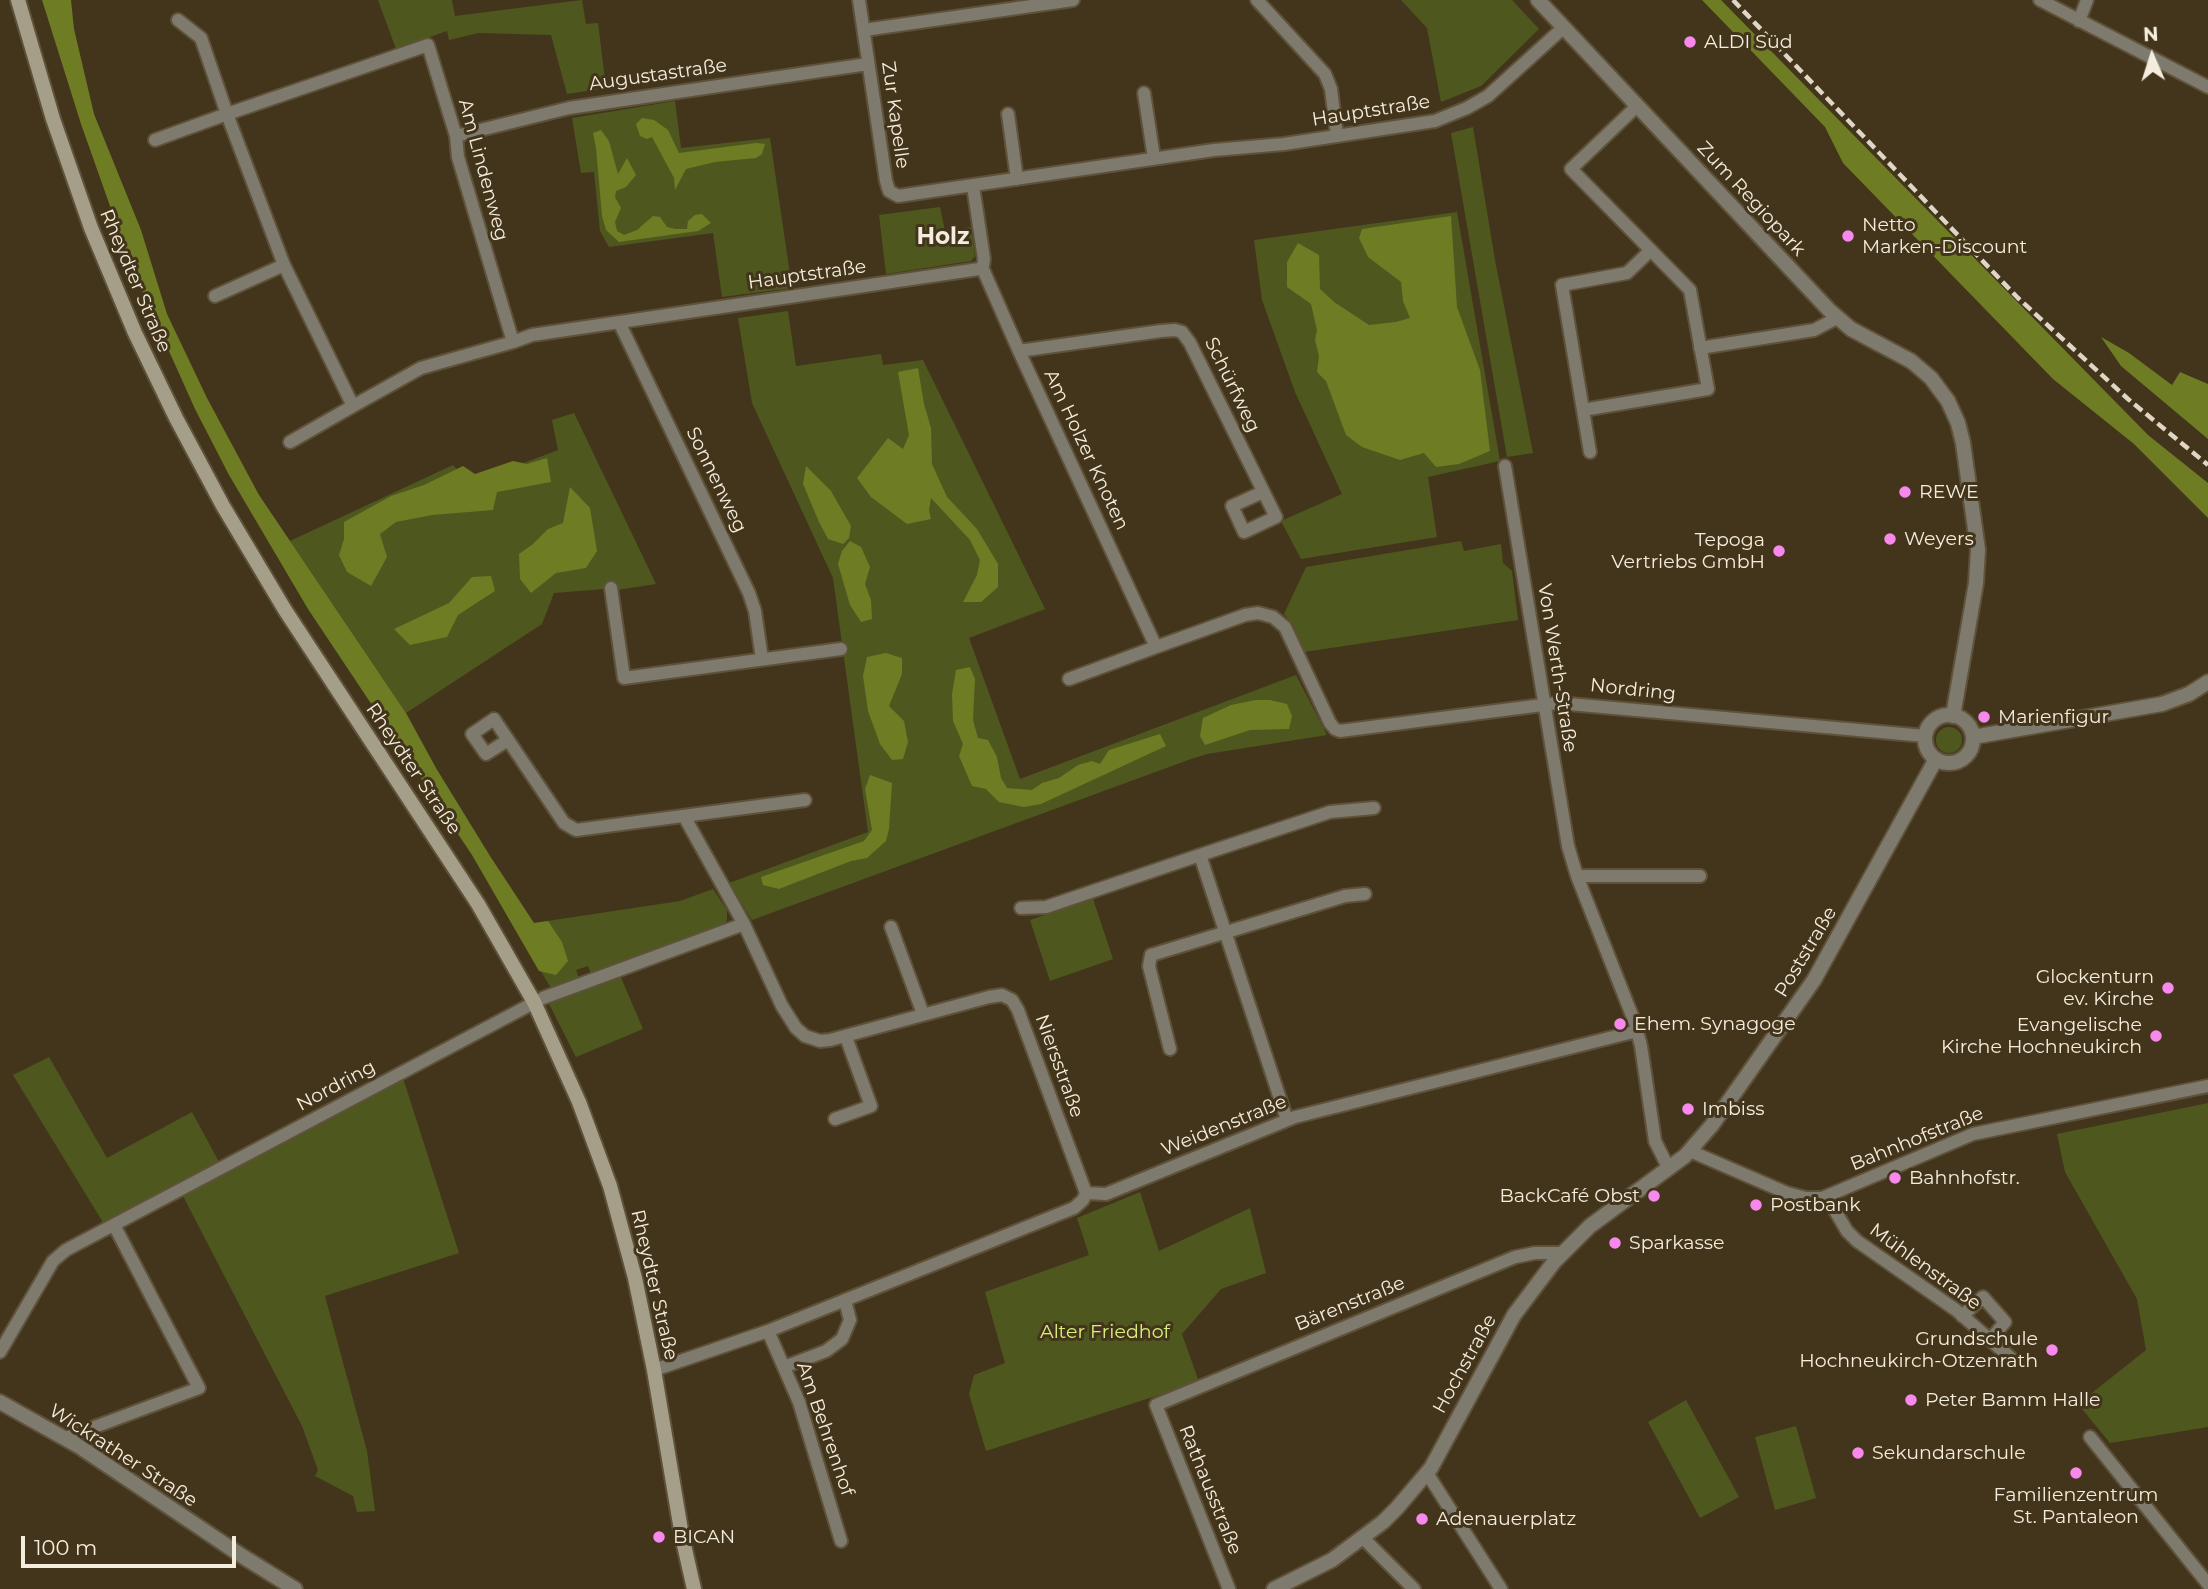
<!DOCTYPE html>
<html>
<head>
<meta charset="utf-8">
<style>
  body { margin:0 }
  #map { position:relative; width:2208px; height:1589px; overflow:hidden; background:#43351b; font-family:Montserrat,sans-serif }
  canvas { display:block }
  .north { position:absolute; left:2117px; top:21px; width:70px; height:70px; -webkit-text-stroke:5px #43351b; paint-order:stroke; rotate:357deg; font-size:19px; font-weight:700; line-height:28px; text-align:center; color:#f4ecdd }
  .north::after { content:''; display:block; margin:auto; width:24px; height:32px; background:#f4ecdd; clip-path:polygon(50% 0,100% 100%,50% 72%,0 100%) }
  .scale { position:absolute; left:21px; top:1536px; width:215px; height:32px; box-sizing:border-box; border:4px solid #f4ecdd; border-top:0; padding-left:9px; font-size:21px; line-height:24px; white-space:nowrap; color:#f4ecdd; -webkit-text-stroke:5px #43351b; paint-order:stroke }
</style>
</head>
<body>
<div id="map">
<canvas width="2208" height="1589"></canvas>
<div class="north">N</div>
<div class="scale">100 m</div>
</div>
<script>
const context = document.querySelector('canvas').getContext('2d');
context.lineJoin = 'round';
function fillPath(path, color) { context.fillStyle = color; context.fill(path, 'evenodd'); }
const poly = rows => new Path2D(rows.map(r => 'M' + r).join(''));
function strokePath(path, color, width, dash) { context.strokeStyle = color; context.lineWidth = width; context.lineCap = dash ? 'butt' : 'round'; context.setLineDash(dash || []); context.stroke(path); }
function label(font, color, halo, rows, align = 'center') {
  context.font = font + ' Montserrat,sans-serif'; context.lineWidth = 6; context.setLineDash([]); context.textBaseline = 'middle'; context.strokeStyle = halo; context.fillStyle = color; for (const [text, x, y, turn = 0] of rows) {
    context.save(); context.translate(x, y); context.rotate((+turn || 0) * Math.PI / 180); context.textAlign = isNaN(turn) ? turn : align; if (halo) context.strokeText(text, 0, 0); context.fillText(text, 0, 0); context.restore();
  }
}
fillPath(poly([
  [378,0,452,0,455,16,582,0,586,24,598,23,606,88,567,94,551,35,478,33,449,40,447,31,396,49],
  [1401,0,1512,0,1539,29,1481,86,1441,102,1427,28],
  [675,101,681,148,770,138,792,288,722,297,713,233,609,247,600,231,594,172,581,173,572,118],
  [1473,127,1495,260,1533,453,1507,457,1451,133],
  [940,207,945,231,971,227,975,256,971,261,886,274,879,215],
  [1457,212,1500,461,1428,477,1437,537,1301,559,1281,521,1342,494,1295,392,1262,300,1254,240],
  [788,311,796,366,881,354,883,365,923,360,1045,609,969,638,1020,779,1296,675,1327,735,1207,754,1191,759,752,920,729,883,868,832,833,578,752,403,738,318],
  [574,413,656,584,617,590,604,589,554,593,542,624,406,713,290,541,453,465,469,484,558,450,552,420],
  [1461,541,1464,551,1501,544,1503,563,1512,571,1518,620,1304,652,1293,625,1284,614,1306,567],
  '1936 740a13 13 0 1 1 26 0a13 13 0 1 1-26 0Z',
  [713,889,727,910,727,920,722,927,591,974,588,966,576,970,579,978,551,988,516,930,534,923,680,901],
  [1093,899,1113,959,1050,981,1030,920],
  [619,973,643,1029,576,1057,548,1002],
  [49,1057,107,1158,192,1112,219,1162,104,1224,13,1075],
  [403,1078,459,1253,325,1296,367,1451,375,1511,357,1512,353,1496,315,1476,318,1470,302,1426,182,1194],
  [2208,1103,2208,1427,2110,1443,2078,1404,2146,1350,2137,1299,2065,1172,2057,1134],
  [1140,1192,1159,1251,1250,1208,1266,1273,1221,1289,1182,1334,1199,1382,986,1451,969,1394,974,1375,1005,1363,985,1292,1089,1255,1077,1218],
  [1686,1400,1739,1497,1700,1518,1648,1422],
  [1796,1426,1816,1498,1775,1510,1755,1437]
]), '#4e581e');
fillPath(poly([
  [42,0,71,0,74,29,94,114,141,230,167,314,207,398,259,495,406,713,436,768,490,856,534,923,548,921,562,942,568,961,556,975,539,971,472,855,308,609,229,475,195,409,133,271,81,124],
  [1702,0,1721,0,2148,435,2208,483,2208,518,2134,444,2053,379,1843,163,1825,127],
  [642,118,654,120,668,130,679,153,756,143,765,144,762,154,756,158,715,162,686,169,675,190,674,178,652,137,647,139,640,136,636,124],
  [601,130,609,141,618,174,627,158,636,175,626,187,616,191,615,197,621,208,615,222,617,231,624,235,637,230,653,216,660,217,667,227,675,229,687,229,688,221,695,215,702,214,711,223,698,231,619,242,606,230,602,216,596,148,593,133],
  [1451,216,1457,307,1480,370,1490,451,1459,464,1436,467,1424,453,1400,460,1362,447,1346,435,1326,381,1317,372,1319,356,1315,340,1317,330,1311,304,1287,287,1287,262,1298,243,1319,255,1320,289,1334,302,1369,325,1396,322,1410,318,1403,301,1401,282,1368,257,1359,238,1362,229],
  [2101,337,2129,353,2172,385,2180,372,2208,384,2208,439,2121,366],
  [918,368,924,404,931,428,932,464,947,497,977,529,998,564,998,587,981,602,963,602,977,575,980,560,970,540,931,498,929,510,931,519,907,524,871,497,857,478,888,438,903,449,909,435,898,372],
  [547,458,551,482,497,492,493,510,432,515,396,522,380,534,387,557,371,586,347,572,339,555,344,539,344,522,391,496,424,485,463,466,475,474,513,461,527,464],
  [806,466,831,491,851,526,849,538,843,544,828,539,819,522,803,484],
  [570,487,590,508,597,551,586,568,556,573,531,593,520,579,519,554,533,544,548,529,563,523],
  [850,541,861,547,870,567,865,584,871,600,872,619,861,622,850,605,838,564,842,551],
  [491,576,495,591,458,615,447,637,410,645,394,629,449,603,472,577],
  [886,653,902,658,902,674,889,706,904,721,908,742,903,759,892,760,880,744,868,711,863,676,867,657],
  [970,667,975,679,973,720,978,738,988,740,997,757,1001,778,1007,788,1032,790,1042,783,1059,778,1078,765,1092,761,1100,764,1109,750,1160,734,1166,746,1041,804,1024,807,999,802,986,789,972,786,959,756,963,744,953,721,952,694,956,670],
  [1256,700,1270,700,1287,704,1292,716,1289,729,1250,730,1205,745,1200,736,1203,718,1231,705],
  [870,775,892,783,889,829,886,841,867,858,851,861,779,889,763,885,761,877,864,841,872,830,865,789]
]), '#6e7c24');
const minor = poly([
  [859,0,886,181,889,191,898,196,1214,150,1284,144,1435,121,1467,108,1488,96,1563,28],
  [1257,0,1325,74,1331,89,1337,136],
  [2040,0,2208,87],
  [2079,21,2087,0],
  [864,30,1073,0],
  [1144,93,1154,158],
  [1008,114,1017,179],
  [456,136,569,108,868,64],
  [155,140,227,114,201,38,178,20],
  [982,267,1019,351,1156,647,1069,679],
  [215,296,284,265],
  [619,322,749,593,755,611,762,659],
  [513,342,458,157,456,136,428,45,227,114,284,265,353,406,421,368,513,342,532,335,979,269,983,266,984,259,973,186],
  [1700,348,1814,330,1837,318],
  [1019,351,1161,331,1175,330,1182,332,1190,343,1276,517,1244,532,1232,506,1263,492],
  [1583,410,1708,389,1690,290,1571,169,1637,106],
  [290,442,353,406],
  [1590,452,1562,285,1627,273,1650,251],
  [1505,466,1568,846,1577,876,1635,1023,1641,1046,1655,1141,1669,1169],
  [611,588,624,678,841,649],
  [1156,647,1245,615,1258,613,1273,617,1285,627,1330,723,1335,729,1340,731,1558,703,1925,736],
  [508,740,486,754,472,734,494,719,564,823,576,830,805,800],
  [684,816,744,924,782,1006,796,1028,805,1036,820,1041,830,1040,989,997,1002,995,1012,1000,1018,1010,1086,1193],
  [1577,876,1700,876],
  [1021,908,1046,907,1200,855],
  [891,927,923,1014],
  [1170,1049,1149,966,1151,955,1345,896,1365,894],
  [835,1119,871,1106,846,1037],
  [1287,1120,1200,855,1330,812,1374,808],
  [1690,1151,1787,1193,1806,1198,1822,1198,1973,1134,2208,1086],
  [1086,1193,1106,1194,1295,1117,1637,1031],
  [1827,1197,1847,1231,1857,1241,1956,1310,2012,1359],
  [1962,1316,1983,1297,2005,1322,1990,1340],
  [768,1331,799,1402,841,1541],
  [0,1352,53,1261,66,1250,543,998,744,924],
  [784,1367,826,1351,842,1339,850,1320,845,1300],
  [654,1370,768,1331,1074,1208,1083,1200,1086,1193],
  [2090,1437,2208,1584],
  [65,1438,199,1388,114,1225],
  [1427,1473,1501,1589],
  [1362,1537,1414,1589],
  [1229,1589,1156,1405,1515,1257,1535,1253,1562,1253]
]);
const tertiary = poly([
  [1538,0,1829,310,1851,329,1911,361,1931,378,1948,401,1958,423,1963,443,1978,550,1976,583,1953,716],
  '1925 739a24 24 0 1 1 48 0a24 24 0 1 1-48 0Z',
  [1973,737,2162,704,2189,694,2208,682],
  [0,1402,80,1447,242,1556,295,1589],
  [1274,1589,1332,1560,1383,1522,1397,1508,1431,1468,1514,1315,1554,1262,1590,1226,1685,1156,1712,1125,1814,980,1936,759]
]);
const secondary = poly([
  [18,0,53,119,91,228,135,333,176,418,223,506,285,610,478,904,534,1002,579,1102,610,1186,635,1278,654,1370,682,1536,694,1589]
]);
strokePath(minor, '#5f523a', 16);
strokePath(tertiary, '#5f523a', 18);
strokePath(secondary, '#5f523a', 18);
strokePath(minor, '#7e7a6d', 12);
strokePath(tertiary, '#7e7a6d', 14);
strokePath(secondary, '#a59f8a', 14);
strokePath(poly([
  [1733,0,2018,298,2128,399,2208,465]
]), '#dfd6c5', 4.5, [10, 5]);
for (const [x, y, r, color] of [
  [1690,42,7,"#f788ec"],
  [1848,236,7,"#f788ec"],
  [1905,492,7,"#f788ec"],
  [1890,539,7,"#f788ec"],
  [1779,551,7,"#f788ec"],
  [1984,717,7,"#f788ec"],
  [2168,988,7,"#f788ec"],
  [1620,1024,7,"#f788ec"],
  [2156,1036,7,"#f788ec"],
  [1688,1109,7,"#f788ec"],
  [1895,1178,7,"#f788ec"],
  [1654,1196,7,"#f788ec"],
  [1756,1205,7,"#f788ec"],
  [1615,1243,7,"#f788ec"],
  [2052,1350,7,"#f788ec"],
  [1911,1400,7,"#f788ec"],
  [1858,1453,7,"#f788ec"],
  [2076,1473,7,"#f788ec"],
  [1422,1519,7,"#f788ec"],
  [659,1537,7,"#f788ec"]
]) { const dot = new Path2D(); dot.arc(x, y, r, 0, 2 * Math.PI); context.fillStyle = color; context.fill(dot); strokePath(dot, '#43351b', 2.5); }
label('19px', '#f4ecdd', '#43351b', [
  ["ALDI Süd",1704,42],
  ["Netto",1862,225],
  ["Marken-Discount",1862,247],
  ["REWE",1919,492],
  ["Weyers",1904,539],
  ["Tepoga",1765,540,"right"],
  ["Vertriebs GmbH",1765,562,"right"],
  ["Marienfigur",1998,717],
  ["Glockenturn",2154,977,"right"],
  ["ev. Kirche",2154,999,"right"],
  ["Ehem. Synagoge",1634,1024],
  ["Evangelische",2142,1025,"right"],
  ["Kirche Hochneukirch",2142,1047,"right"],
  ["Imbiss",1702,1109],
  ["Bahnhofstr.",1909,1178],
  ["BackCafé Obst",1640,1196,"right"],
  ["Postbank",1770,1205],
  ["Sparkasse",1629,1243],
  ["Grundschule",2038,1339,"right"],
  ["Hochneukirch-Otzenrath",2038,1361,"right"],
  ["Peter Bamm Halle",1925,1400],
  ["Sekundarschule",1872,1453],
  ["Familienzentrum",2076,1495,"center"],
  ["St. Pantaleon",2076,1517,"center"],
  ["Adenauerplatz",1436,1519],
  ["BICAN",673,1537]
], 'left');
label('19px', '#f4ecdd', '#43351b', [
  ["Augustastraße",658,75,-8],
  ["Hauptstraße",1371,111,-9],
  ["Zur Kapelle",895,115,82],
  ["Am Lindenweg",483,170,75],
  ["Zum Regiopark",1751,199,47],
  ["Hauptstraße",807,275,-8],
  ["Rheydter Straße",135,281,67],
  ["Schürfweg",1232,385,64],
  ["Am Holzer Knoten",1086,450,65],
  ["Sonnenweg",716,480,64],
  ["Von Werth-Straße",1557,668,81],
  ["Nordring",1633,690,6],
  ["Rheydter Straße",413,769,56],
  ["Poststraße",1806,952,-59],
  ["Niersstraße",1059,1066,70],
  ["Nordring",336,1086,-28],
  ["Weidenstraße",1224,1126,-22],
  ["Bahnhofstraße",1917,1139,-22],
  ["Mühlenstraße",1925,1267,36],
  ["Rheydter Straße",654,1285,77],
  ["Bärenstraße",1350,1304,-22],
  ["Hochstraße",1465,1364,-61],
  ["Am Behrenhof",825,1429,71],
  ["Wickrather Straße",123,1456,33],
  ["Rathausstraße",1210,1490,68]
]);
label('19px', '#d8ee7a', '#43351b', [
  ["Alter Friedhof",1105,1332]
]);
label('bold 23px', '#f4ecdd', '#43351b', [
  ["Holz",943,237]
]);
</script>
</body>
</html>
